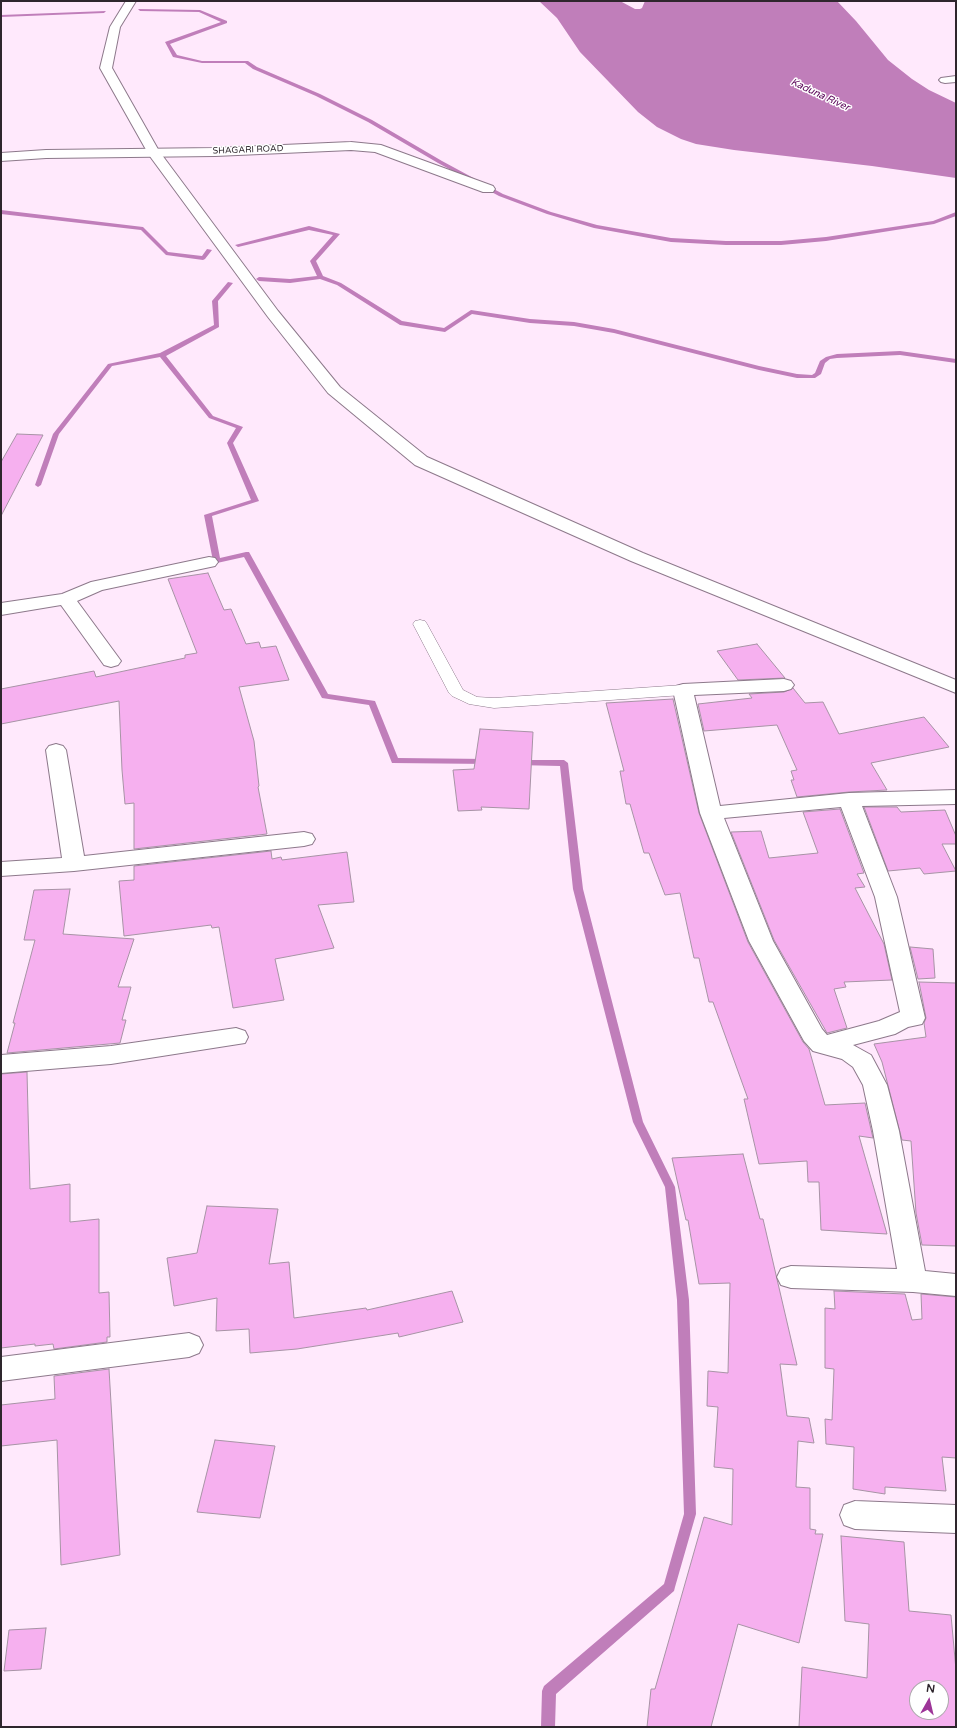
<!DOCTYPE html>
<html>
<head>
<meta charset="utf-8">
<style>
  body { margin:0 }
  #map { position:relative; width:957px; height:1728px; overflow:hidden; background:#ffe9fc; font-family:"Varela Round",sans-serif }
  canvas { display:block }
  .frame { position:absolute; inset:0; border:2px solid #2e262d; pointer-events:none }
  .north { position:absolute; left:909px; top:1680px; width:40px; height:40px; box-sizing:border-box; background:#fff; border:1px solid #aba8ab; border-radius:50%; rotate:8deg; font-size:11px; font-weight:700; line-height:16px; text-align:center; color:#2e262d }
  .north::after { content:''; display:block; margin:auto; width:14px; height:18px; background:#9d3598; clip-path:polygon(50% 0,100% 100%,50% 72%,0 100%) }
</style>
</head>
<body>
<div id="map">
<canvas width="957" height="1728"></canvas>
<div class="frame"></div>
<div class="north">N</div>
</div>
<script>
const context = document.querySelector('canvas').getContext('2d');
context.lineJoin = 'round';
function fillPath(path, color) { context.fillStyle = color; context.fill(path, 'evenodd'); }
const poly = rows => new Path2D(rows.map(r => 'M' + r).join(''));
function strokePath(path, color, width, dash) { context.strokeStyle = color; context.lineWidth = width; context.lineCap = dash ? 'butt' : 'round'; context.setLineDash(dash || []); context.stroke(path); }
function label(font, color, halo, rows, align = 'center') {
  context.font = font + ' "Varela Round",sans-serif'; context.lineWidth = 3; context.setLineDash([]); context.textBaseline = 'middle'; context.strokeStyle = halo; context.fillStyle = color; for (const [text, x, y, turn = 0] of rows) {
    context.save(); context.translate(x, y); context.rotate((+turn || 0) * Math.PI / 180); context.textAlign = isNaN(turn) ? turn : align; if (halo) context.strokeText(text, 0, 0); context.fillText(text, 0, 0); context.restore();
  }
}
fillPath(poly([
  [539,1,620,1,635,9,640,9,642,8,645,1,837,1,856,21,888,60,912,79,929,90,956,103,956,178,872,166,734,150,696,144,681,139,657,127,638,112,580,52,557,18]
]), '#c07eba');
fillPath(poly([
  [138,9,200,10,227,21,227,23,170,44,177,55,202,61,248,61,257,67,320,94,372,120,442,161,503,194,551,212,597,225,671,238,726,241,781,241,826,237,933,221,956,212,956,216,934,224,826,241,781,245,726,245,671,242,594,228,547,214,499,196,438,163,368,122,316,96,253,69,245,63,202,63,173,57,165,42,221,22,199,12,140,11,138,9],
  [106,11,104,13,1,17,1,15,106,11],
  [1,210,143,227,168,252,202,256,207,249,212,250,205,259,203,260,166,255,141,230,1,214,1,210],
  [309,226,340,234,316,261,323,276,341,283,402,321,444,328,471,310,530,319,574,322,614,329,759,366,797,374,812,375,815,373,820,361,826,357,837,354,900,351,956,359,956,363,900,355,837,358,830,359,825,363,821,374,815,378,797,378,759,370,614,333,574,326,530,323,472,314,445,332,400,325,337,285,320,279,290,283,259,281,256,279,259,277,290,279,317,276,310,261,333,235,309,230,238,247,235,245,309,226],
  [228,282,233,283,218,301,219,327,166,356,213,416,243,427,233,443,259,501,212,516,220,558,246,552,249,552,328,694,375,701,398,758,487,759,490,760,491,762,490,764,392,763,369,705,322,698,244,557,217,563,213,561,204,515,251,500,227,443,236,428,209,418,160,357,112,366,59,434,41,485,38,487,35,485,53,434,108,364,160,353,214,325,212,301,228,282],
  [520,760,564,760,568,763,583,889,643,1122,675,1187,689,1300,696,1514,675,1587,674,1591,556,1694,555,1727,541,1727,542,1691,544,1686,664,1584,684,1514,677,1300,665,1187,633,1122,573,889,560,766,517,765,516,763,517,761,520,760]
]), '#c07eba');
const building = poly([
  [17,434,43,435,1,516,1,462,17,434],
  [208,573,224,610,231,609,246,644,259,642,261,648,276,646,289,680,239,687,254,741,259,786,258,787,267,834,134,849,134,803,125,804,122,770,119,701,1,724,1,689,94,671,96,677,185,658,185,655,197,653,168,579,208,573],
  [757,644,785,678,738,680,717,651,757,644],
  [793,688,805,703,823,702,839,734,924,717,949,747,871,763,887,790,849,792,797,797,791,780,794,780,791,771,797,770,777,725,704,731,698,704,752,698,749,694,784,692,793,688],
  [673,699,699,813,748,942,803,1042,809,1049,825,1105,865,1103,873,1138,859,1136,887,1234,821,1230,819,1182,808,1182,807,1161,759,1164,744,1099,748,1099,713,1002,709,1002,699,958,694,958,680,893,665,895,649,853,644,853,630,804,626,804,620,771,624,771,606,703,673,699],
  [480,729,533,732,529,809,481,807,482,810,458,811,453,770,474,769,480,729],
  [864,807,897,807,901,812,945,810,956,836,956,844,942,844,956,871,924,874,920,868,888,871,864,807],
  [840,809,864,873,857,874,865,887,855,888,884,944,892,980,844,982,846,987,834,989,847,1028,827,1033,774,940,731,832,761,831,769,858,818,853,803,812,840,809],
  [271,851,272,859,281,857,282,860,347,852,354,902,318,905,334,948,275,959,284,1000,233,1008,219,927,212,928,211,925,124,936,119,881,134,880,134,866,271,851],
  [70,889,63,934,134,939,118,987,131,987,122,1020,126,1020,120,1043,7,1053,15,1023,13,1023,35,940,24,940,34,890,70,889],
  [910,947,933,949,935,978,918,979,910,947],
  [919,982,956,983,956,1246,922,1245,916,1213,911,1141,902,1140,882,1062,874,1044,926,1037,924,1023,926,1018,919,982],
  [27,1072,30,1189,70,1184,70,1222,99,1219,99,1293,109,1292,110,1337,107,1337,107,1342,54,1349,53,1344,35,1346,35,1344,1,1348,1,1074,27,1072],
  [743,1154,760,1219,763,1219,797,1365,780,1364,787,1416,809,1418,814,1443,798,1441,796,1487,810,1488,810,1529,816,1530,815,1534,823,1534,799,1643,738,1624,711,1727,647,1727,651,1689,655,1689,704,1517,732,1525,733,1469,714,1467,718,1407,707,1406,708,1371,728,1373,730,1283,699,1284,688,1220,686,1220,672,1158,743,1154],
  [207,1206,278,1209,269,1264,289,1262,294,1318,366,1308,367,1310,452,1291,463,1322,399,1337,398,1333,297,1349,250,1353,249,1329,216,1331,217,1298,174,1306,167,1258,197,1253,207,1206],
  [834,1291,905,1294,912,1320,922,1319,921,1294,956,1297,956,1458,942,1457,946,1491,885,1487,885,1494,853,1489,854,1447,826,1444,825,1419,832,1420,834,1369,825,1368,825,1308,835,1309,834,1291],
  [109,1369,120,1555,61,1565,57,1440,1,1446,1,1405,55,1399,54,1376,109,1369],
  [215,1440,275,1446,260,1518,197,1512,215,1440],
  [841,1536,904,1542,909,1611,951,1615,956,1670,956,1727,799,1727,802,1667,867,1678,869,1624,845,1621,841,1536],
  [917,1688,941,1688,941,1712,917,1712,917,1688],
  [46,1628,41,1669,4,1671,9,1630,46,1628]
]);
fillPath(building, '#f6b0ef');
strokePath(building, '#a793a5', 1);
const lane = poly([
  [420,620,425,621,427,624,463,690,477,697,494,698,683,685,688,687,691,690,688,693,683,695,494,708,469,704,452,696,449,693,413,624,415,621,420,620]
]);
const street = poly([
  [956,76,956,82,945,83,941,82,939,80,941,78,956,76],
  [351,142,381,145,493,186,495,189,493,192,483,192,375,152,351,150,215,156,46,158,1,161,1,153,46,150,215,148,351,142],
  [209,557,215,558,218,562,215,566,102,590,77,601,121,661,118,665,111,667,104,665,61,605,1,615,1,603,62,594,91,582,209,557],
  [784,679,791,681,794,685,791,689,784,691,694,695,720,806,849,793,956,790,956,804,862,806,897,897,925,1018,922,1024,908,1027,895,1034,853,1045,871,1055,887,1085,899,1131,925,1271,956,1274,956,1296,913,1292,791,1288,781,1285,777,1277,781,1269,791,1266,897,1269,873,1131,863,1085,853,1067,842,1059,813,1051,804,1041,749,941,700,813,673,690,676,686,683,684,784,679],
  [841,807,875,897,900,1012,879,1021,827,1035,822,1029,773,941,724,818,841,807],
  [56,744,63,746,66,750,84,856,304,832,312,834,315,839,312,844,304,846,74,871,1,876,1,862,62,858,46,750,49,746,56,744],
  [236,1028,245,1031,248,1037,245,1043,111,1064,1,1073,1,1055,111,1046,236,1028],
  [189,1333,199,1337,203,1345,199,1353,189,1357,1,1381,1,1357,189,1333],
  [855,1501,956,1505,956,1533,855,1529,844,1525,840,1515,844,1505,855,1501]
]);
const secondary = poly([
  [126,1,136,1,120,27,112,68,159,151,278,311,340,387,427,457,643,553,956,680,956,693,631,561,415,465,328,393,268,317,149,155,100,68,110,27,126,1]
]);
strokePath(lane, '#8d798b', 1);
strokePath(street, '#8d798b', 2);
strokePath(secondary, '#8d798b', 2);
fillPath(lane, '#fff');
fillPath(street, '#fff');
fillPath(secondary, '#fff');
label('9px', '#2e262d', '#fff', [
  ["SHAGARI ROAD",248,150,-2]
]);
label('italic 10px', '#5a0558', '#fff', [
  ["Kaduna River",820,95,25]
]);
</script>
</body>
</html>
